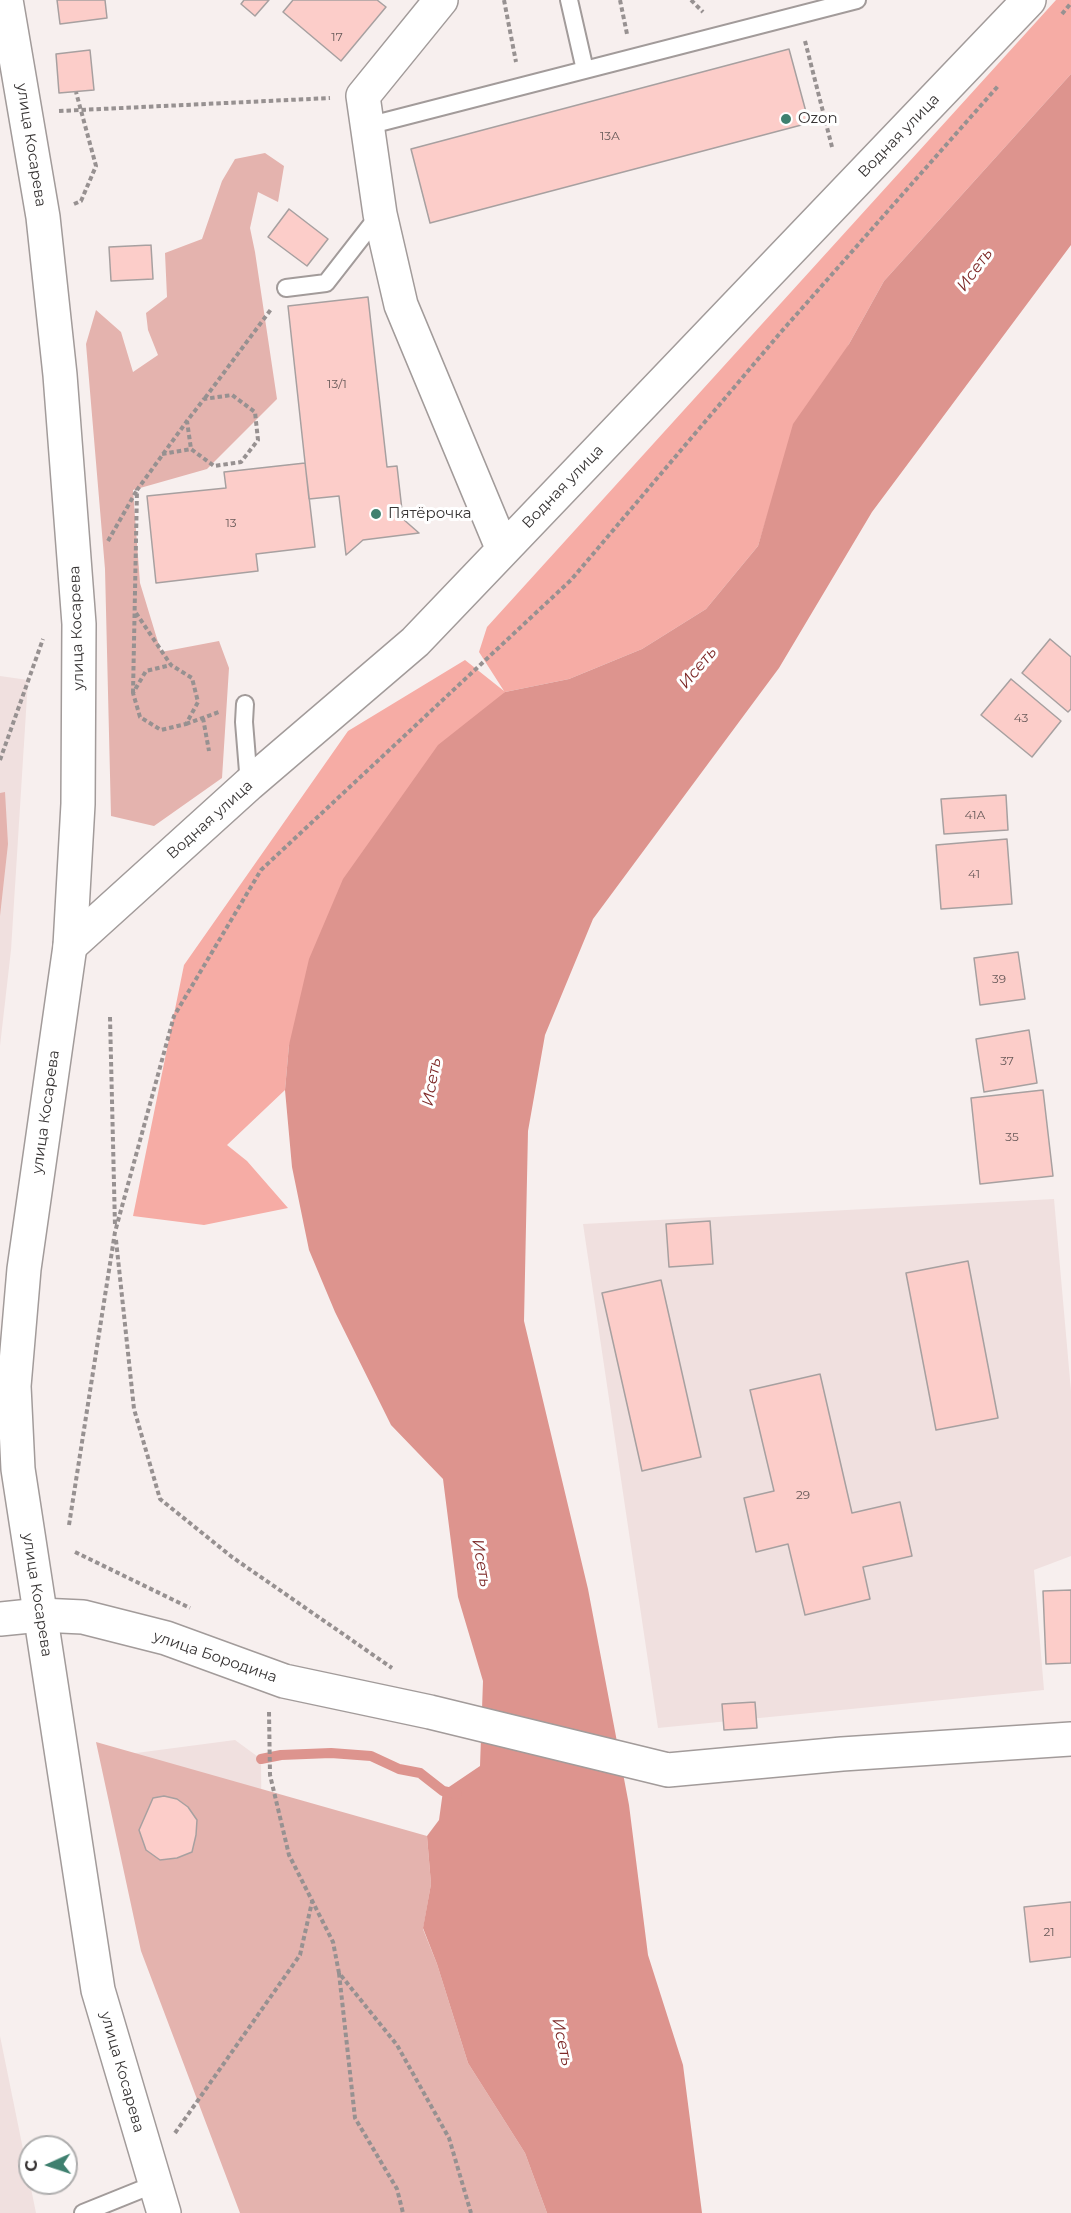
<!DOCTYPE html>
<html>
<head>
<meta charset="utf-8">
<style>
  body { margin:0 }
  #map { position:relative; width:1071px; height:2213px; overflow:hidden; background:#f7efee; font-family:Montserrat,sans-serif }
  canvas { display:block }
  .north { position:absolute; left:18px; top:2135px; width:60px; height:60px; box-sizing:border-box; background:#fff; border:2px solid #afaeae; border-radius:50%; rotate:267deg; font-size:16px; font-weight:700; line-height:24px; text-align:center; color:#373434 }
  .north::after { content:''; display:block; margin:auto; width:21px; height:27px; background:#3f806f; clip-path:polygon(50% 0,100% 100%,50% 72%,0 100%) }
</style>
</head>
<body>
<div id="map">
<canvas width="1071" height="2213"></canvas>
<div class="north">С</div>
</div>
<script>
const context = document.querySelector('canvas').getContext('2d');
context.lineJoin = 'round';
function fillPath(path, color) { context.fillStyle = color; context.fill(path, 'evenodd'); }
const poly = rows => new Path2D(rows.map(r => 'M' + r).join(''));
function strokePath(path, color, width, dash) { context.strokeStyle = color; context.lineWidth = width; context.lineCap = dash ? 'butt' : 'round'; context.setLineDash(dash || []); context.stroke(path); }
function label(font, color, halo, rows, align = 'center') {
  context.font = font + ' Montserrat,sans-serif'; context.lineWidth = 6; context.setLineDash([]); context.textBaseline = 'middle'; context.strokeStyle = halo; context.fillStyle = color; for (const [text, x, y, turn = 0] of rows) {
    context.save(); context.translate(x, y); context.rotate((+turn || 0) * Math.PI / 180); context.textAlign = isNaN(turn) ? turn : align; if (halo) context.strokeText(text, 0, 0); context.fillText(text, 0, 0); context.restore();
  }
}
fillPath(poly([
  [0,676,28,680,11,950,0,1046],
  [1054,1199,1071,1391,1071,1556,1034,1570,1044,1690,658,1728,583,1224],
  [235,1740,261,1759,262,1878,121,1755],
  [0,2036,36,2213,0,2213]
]), '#f0e0df');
fillPath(poly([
  [265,153,284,166,278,202,258,192,250,228,255,252,277,399,207,469,133,490,140,583,161,652,219,641,229,668,222,778,154,826,111,816,105,569,86,344,96,310,121,332,133,372,158,355,148,330,146,313,167,297,165,253,202,239,222,181,235,159],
  [5,792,8,844,0,916,0,793],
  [96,1742,427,1836,431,1884,423,1929,437,1964,468,2063,525,2153,547,2213,240,2213,141,1951]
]), '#e4b3ae');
fillPath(poly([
  [1056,0,1071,0,1071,74,884,281,849,344,774,494,758,546,706,609,642,649,569,679,505,692,289,1045,285,1090,227,1145,247,1161,288,1208,204,1225,133,1216,184,965,348,731,465,660,504,691,479,652,487,627]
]), '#f6aca5');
fillPath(poly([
  [1071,74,1071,245,872,512,779,668,593,919,545,1035,528,1131,524,1321,588,1589,629,1805,648,1955,683,2065,702,2213,547,2213,525,2153,468,2063,437,1964,423,1928,431,1884,427,1836,439,1820,443,1791,480,1766,483,1681,458,1597,443,1479,391,1425,335,1312,309,1250,292,1167,285,1090,289,1045,309,959,343,879,438,745,505,692,569,679,642,649,706,609,758,546,793,424,849,344,884,281]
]), '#dd948e');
strokePath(poly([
  [261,1759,281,1755,331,1753,371,1756,399,1769,420,1773,443,1791,457,1794]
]), '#dd948e', 10);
const building = poly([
  [57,0,105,0,107,18,60,24,57,0],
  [244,0,269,0,255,16,241,4,244,0],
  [293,0,377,0,386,7,341,61,283,12,293,0],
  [789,49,809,123,430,223,411,149,789,49],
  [90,50,94,90,59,93,56,54,90,50],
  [289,209,328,239,307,266,268,237,289,209],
  [151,245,153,279,111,281,109,247,151,245],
  [368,297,387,467,397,466,403,519,419,533,363,540,346,555,339,496,309,499,288,306,368,297],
  [305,463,315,547,256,554,258,571,156,583,147,496,226,488,224,472,305,463],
  [1050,639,1071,657,1071,709,1068,712,1022,673,1050,639],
  [1011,679,1061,721,1032,757,981,715,1011,679],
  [1006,795,1008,830,944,834,941,799,1006,795],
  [1007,839,1012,904,941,909,936,845,1007,839],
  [1018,952,1025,999,980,1005,974,958,1018,952],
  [1029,1030,1037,1083,984,1092,976,1039,1029,1030],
  [1043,1090,1053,1176,980,1184,971,1098,1043,1090],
  [710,1221,713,1264,669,1267,666,1224,710,1221],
  [968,1261,998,1418,936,1430,906,1273,968,1261],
  [661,1280,701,1457,642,1471,602,1293,661,1280],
  [820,1374,852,1513,900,1502,912,1556,863,1567,870,1599,805,1615,788,1544,756,1552,744,1498,774,1491,750,1390,820,1374],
  [1071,1590,1071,1663,1046,1664,1043,1591,1071,1590],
  [755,1702,757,1728,724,1730,722,1704,755,1702],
  [164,1796,177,1799,188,1807,197,1820,196,1835,192,1852,177,1858,160,1860,146,1850,139,1830,153,1798,164,1796],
  [1071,1902,1071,1957,1030,1962,1024,1907,1071,1902]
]);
fillPath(building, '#fccdc9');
strokePath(building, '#a7a0a0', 1.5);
const lane = poly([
  [569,0,585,70],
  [367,126,857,0],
  [286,288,326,283,379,215],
  [245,704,244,722,249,784],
  [83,2213,155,2184]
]);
const street = poly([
  [441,0,363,96,380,214,401,305,503,550],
  [70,946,249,784,415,642,1029,0],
  [0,1619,40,1615,83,1617,166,1638,284,1681,430,1712,668,1770,842,1754,1071,1739]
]);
const secondary = poly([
  [6,0,43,217,60,375,79,624,78,804,70,946,24,1269,14,1386,18,1469,98,1990,164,2213]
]);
strokePath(lane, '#a29b9a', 20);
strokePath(street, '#a29b9a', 36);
strokePath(secondary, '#a29b9a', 36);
strokePath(poly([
  [504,0,516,62],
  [620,0,627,34],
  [691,0,703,12],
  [1062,14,1071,3],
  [805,41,832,147],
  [59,111,330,98],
  [74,204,81,201,96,166,76,92],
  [205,398,272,308],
  [162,454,191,449,214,466,241,462,258,440,255,412,232,395,204,399,187,421,191,449],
  [108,541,137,490],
  [136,613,171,665,192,678,198,702,186,724,161,730,140,717,133,693,146,671,171,665],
  [133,693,137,490,187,421],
  [203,718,209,751],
  [186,724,219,712],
  [0,760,43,639],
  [110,1017,115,1226],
  [116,1240,134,1409,160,1499,232,1557,392,1668],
  [69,1525,115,1232,174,1016,261,870,571,580,781,332,999,85],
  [75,1552,190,1608],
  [269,1712,270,1775,289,1855,333,1942,339,1973,397,2045,449,2138,471,2213],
  [339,1973,355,2118,397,2189,403,2213],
  [175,2133,300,1955,312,1902]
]), '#979191', 4, [4.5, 3]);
strokePath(lane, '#fff', 16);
strokePath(street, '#fff', 33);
strokePath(secondary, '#fff', 33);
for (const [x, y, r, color] of [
  [786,119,6,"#3f806f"],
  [376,514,6,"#3f806f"]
]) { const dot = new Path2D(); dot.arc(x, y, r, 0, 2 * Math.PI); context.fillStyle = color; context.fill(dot); strokePath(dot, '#fff', 2); }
label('12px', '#685a59', null, [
  ["17",337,37],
  ["13А",610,136],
  ["13/1",337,384],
  ["13",231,523],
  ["43",1021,718],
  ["41А",975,815],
  ["41",974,874],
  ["39",999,979],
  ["37",1007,1061],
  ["35",1012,1137],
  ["29",803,1495],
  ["21",1049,1932]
]);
label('15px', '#373434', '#fff', [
  ["Ozon",798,119],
  ["Пятёрочка",388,514]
], 'left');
label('15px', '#373434', '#fff', [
  ["Водная улица",899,136,-46],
  ["улица Косарева",31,145,81],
  ["Водная улица",563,487,-46],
  ["улица Косарева",77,628,-92],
  ["Водная улица",210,820,-42],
  ["улица Косарева",46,1112,-82],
  ["улица Косарева",37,1595,81],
  ["улица Бородина",215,1657,19],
  ["улица Косарева",122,2072,74]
]);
label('italic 16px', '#7d2827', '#fff', [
  ["Исеть",975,270,-54],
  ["Исеть",698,668,-50],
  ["Исеть",432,1082,-80],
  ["Исеть",481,1563,80],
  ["Исеть",562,2042,78]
]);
</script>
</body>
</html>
